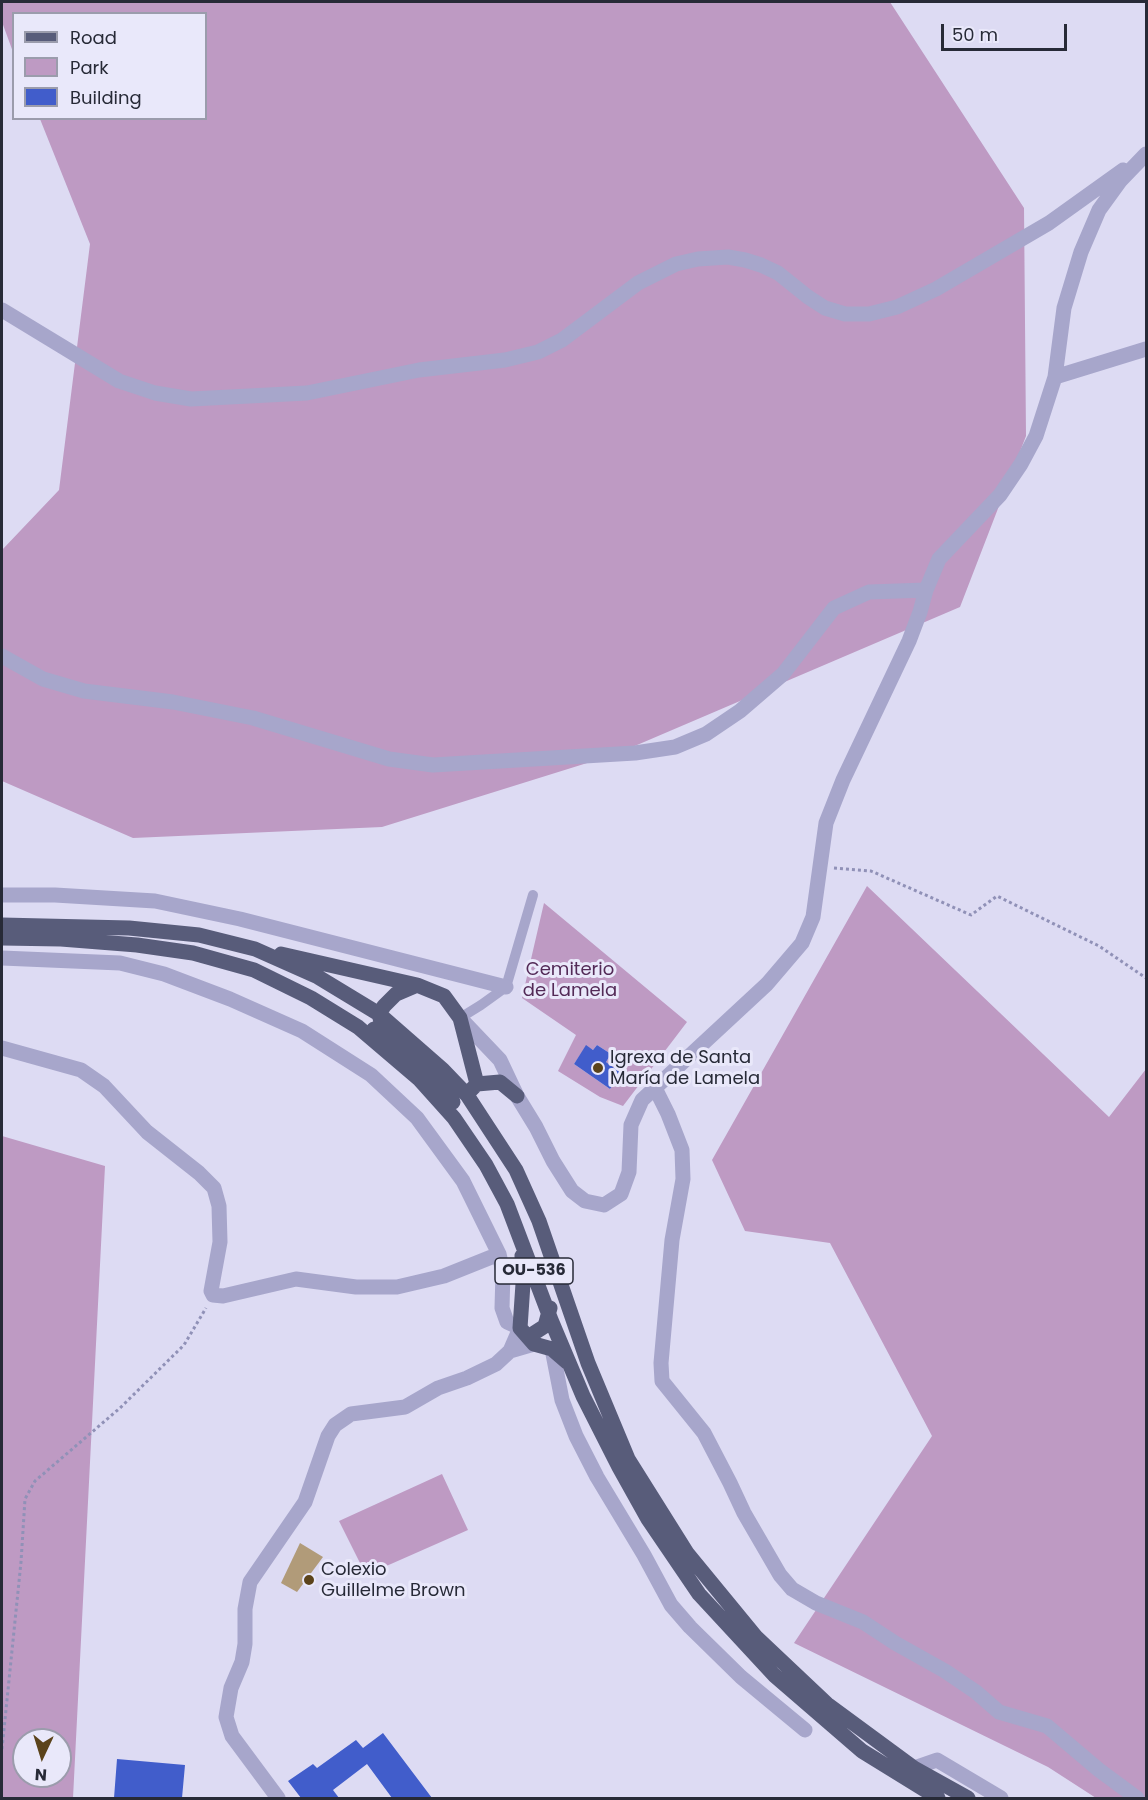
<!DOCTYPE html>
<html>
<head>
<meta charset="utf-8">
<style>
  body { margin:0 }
  #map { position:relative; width:1148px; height:1800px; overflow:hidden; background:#dddbf3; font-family:Poppins,sans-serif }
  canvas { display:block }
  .frame { position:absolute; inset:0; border:3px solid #272a37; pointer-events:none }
  .legend { position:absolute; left:12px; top:12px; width:195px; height:108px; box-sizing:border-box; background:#e9e8fa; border:2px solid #9b9cac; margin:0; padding:8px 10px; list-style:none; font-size:18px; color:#272a37 }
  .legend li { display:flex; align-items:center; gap:12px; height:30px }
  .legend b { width:30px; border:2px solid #9b9cac }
  .north { position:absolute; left:12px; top:1728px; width:60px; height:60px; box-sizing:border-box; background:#e9e8fa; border:2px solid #9b9cac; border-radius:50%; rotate:184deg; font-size:16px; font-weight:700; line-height:24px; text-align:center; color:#272a37 }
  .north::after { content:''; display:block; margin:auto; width:21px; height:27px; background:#5b431b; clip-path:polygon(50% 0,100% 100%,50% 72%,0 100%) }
  .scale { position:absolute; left:941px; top:24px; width:126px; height:27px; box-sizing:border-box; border:3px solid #272a37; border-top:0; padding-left:8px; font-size:18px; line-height:21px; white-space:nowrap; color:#272a37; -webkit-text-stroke:4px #e9e8fa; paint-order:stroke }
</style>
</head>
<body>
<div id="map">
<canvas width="1148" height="1800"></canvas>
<div class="frame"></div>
<ul class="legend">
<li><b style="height:8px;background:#585c7a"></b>Road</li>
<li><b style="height:16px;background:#be9ac3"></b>Park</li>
<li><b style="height:16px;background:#415dcb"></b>Building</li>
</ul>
<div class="north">N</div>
<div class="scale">50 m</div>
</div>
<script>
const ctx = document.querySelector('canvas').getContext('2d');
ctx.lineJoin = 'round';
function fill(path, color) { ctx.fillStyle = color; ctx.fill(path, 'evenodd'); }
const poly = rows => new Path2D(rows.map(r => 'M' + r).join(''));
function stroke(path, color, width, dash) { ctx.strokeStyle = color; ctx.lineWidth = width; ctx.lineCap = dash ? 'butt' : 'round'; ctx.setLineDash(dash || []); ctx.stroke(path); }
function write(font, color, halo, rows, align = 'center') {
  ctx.font = font + ' Poppins,sans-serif'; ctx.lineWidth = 6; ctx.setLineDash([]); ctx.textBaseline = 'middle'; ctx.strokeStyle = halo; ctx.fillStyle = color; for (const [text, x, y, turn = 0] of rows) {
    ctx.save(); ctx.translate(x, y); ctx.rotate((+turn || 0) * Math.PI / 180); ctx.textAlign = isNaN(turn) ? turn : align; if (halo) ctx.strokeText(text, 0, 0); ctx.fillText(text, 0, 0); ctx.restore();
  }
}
const green = poly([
  [2,2,890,2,1024,208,1026,436,960,607,616,754,382,827,133,838,2,781,2,550,59,490,90,244,40,119,206,118,206,14,14,14,13,52,2,22],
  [867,886,1109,1117,1146,1069,1146,1798,1096,1798,1048,1767,794,1643,932,1436,830,1243,745,1231,712,1160],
  [544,903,687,1022,623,1106,600,1097,558,1071,576,1035,522,998],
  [597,1045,611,1054,606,1062,621,1073,610,1089,574,1064,586,1046,593,1050],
  [2,1136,105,1166,73,1798,2,1798],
  [24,1740,60,1740,60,1776,24,1776],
  [442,1474,468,1530,366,1575,339,1521]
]);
const water = poly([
  [300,1543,323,1557,297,1592,281,1583]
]);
const building = poly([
  [586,1045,593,1050,597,1045,611,1054,606,1062,621,1073,610,1089,574,1064],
  [383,1733,432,1798,392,1798,367,1764,333,1790,339,1798,301,1798,288,1781,313,1764,317,1768,356,1740,363,1748],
  [117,1759,185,1765,182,1798,114,1798]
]);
const path = poly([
  [834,868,871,871,971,915,997,896,1099,946,1146,978],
  [2,1749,21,1562,25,1499,35,1481,120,1408,184,1345,206,1308]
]);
const service = poly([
  [460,1018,481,1005,506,987,533,895]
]);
const minor = poly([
  [2,310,119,381,155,393,191,399,307,393,419,370,505,360,538,352,562,340,638,283,676,264,698,259,728,257,745,260,761,265,778,273,808,297,825,308,845,314,869,314,897,307,936,289,1049,223,1123,170],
  [1055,377,1146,349],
  [2,656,43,679,84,691,173,702,253,718,389,759,433,765,635,753,675,747,706,734,740,711,783,674,834,608,869,592,926,590],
  [2,895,55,895,155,901,240,919,506,987],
  [2,958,120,963,164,974,230,999,302,1031,371,1075,417,1118,463,1181,499,1254,503,1272,502,1308,507,1322,520,1328,510,1351,534,1344],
  [460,1018,500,1060,517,1096,536,1127,553,1161,572,1191,585,1201,604,1205,621,1194,629,1172,631,1125,642,1100,767,984,802,943,813,917,826,823,843,780,909,641,920,612,926,590,939,559,1000,495,1021,464,1036,436,1055,377,1064,308,1081,252,1099,210,1120,181,1146,154],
  [2,1048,81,1070,104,1086,147,1132,199,1173,214,1188,219,1206,220,1242,211,1291,213,1295,223,1296,296,1279,356,1287,397,1287,444,1276,499,1254],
  [655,1088,668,1114,682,1150,683,1179,672,1240,661,1363,662,1381,704,1433,730,1483,744,1513,780,1575,792,1589,816,1603,863,1622,895,1643,945,1671,976,1692,999,1712,1047,1726,1099,1770,1137,1798],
  [552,1349,562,1400,576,1436,597,1477,644,1555,671,1605,690,1627,741,1677,805,1730],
  [914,1768,937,1760,1001,1798],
  [278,1798,232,1736,226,1717,231,1688,242,1662,245,1644,245,1609,250,1582,305,1502,328,1436,335,1425,351,1414,405,1407,438,1388,467,1378,496,1364,510,1351]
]);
const primary = poly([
  [2,925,129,928,199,935,255,949,318,977,379,1014,443,1070,467,1095,516,1170,539,1221,588,1363,628,1459,687,1553,756,1637,827,1704,914,1768,968,1798],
  [2,938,61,939,137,945,193,953,254,970,311,998,358,1027,419,1079,454,1118,486,1165,507,1204,551,1320,583,1396,619,1467,648,1519,699,1594,774,1675,862,1751,938,1798],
  [281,954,417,985,444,996,460,1018,477,1084],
  [381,1022,379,1014,384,1006,396,994,417,985],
  [374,1029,402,1051,433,1079,453,1102],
  [471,1090,477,1084,500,1082,517,1096],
  [522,1256,524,1269,520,1328,534,1344,552,1349,567,1362],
  [528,1337,545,1326,550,1308]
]);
const markers = [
  [598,1068,6,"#5b431b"],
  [309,1580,6,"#5b431b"]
];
const shields = [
  [534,1271,78]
];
const shieldNames = [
  ["OU-536",534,1271]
];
const parkNames = [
  ["Cemiterio",570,970],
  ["de Lamela",570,991]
];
const poiNames = [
  ["Igrexa de Santa",610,1058],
  ["María de Lamela",610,1079],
  ["Colexio",321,1570],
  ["Guillelme Brown",321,1591]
];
fill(green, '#be9ac3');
fill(water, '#b19b79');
fill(building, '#415dcb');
stroke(path, '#9091b7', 3, [3, 3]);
stroke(service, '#a7a6cb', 10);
stroke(minor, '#a7a6cb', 15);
stroke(primary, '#585c7a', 15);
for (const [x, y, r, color] of markers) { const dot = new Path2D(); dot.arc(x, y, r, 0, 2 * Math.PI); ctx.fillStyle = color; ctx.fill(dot); stroke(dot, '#e9e8fa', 2); }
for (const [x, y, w] of shields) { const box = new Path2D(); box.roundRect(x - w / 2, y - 13, w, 26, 4.5); ctx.fillStyle = '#e9e8fa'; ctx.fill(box); stroke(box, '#272a37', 1.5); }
write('bold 16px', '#272a37', null, shieldNames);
write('18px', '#532a57', '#e9e8fa', parkNames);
write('18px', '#272a37', '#e9e8fa', poiNames, 'left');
</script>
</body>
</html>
